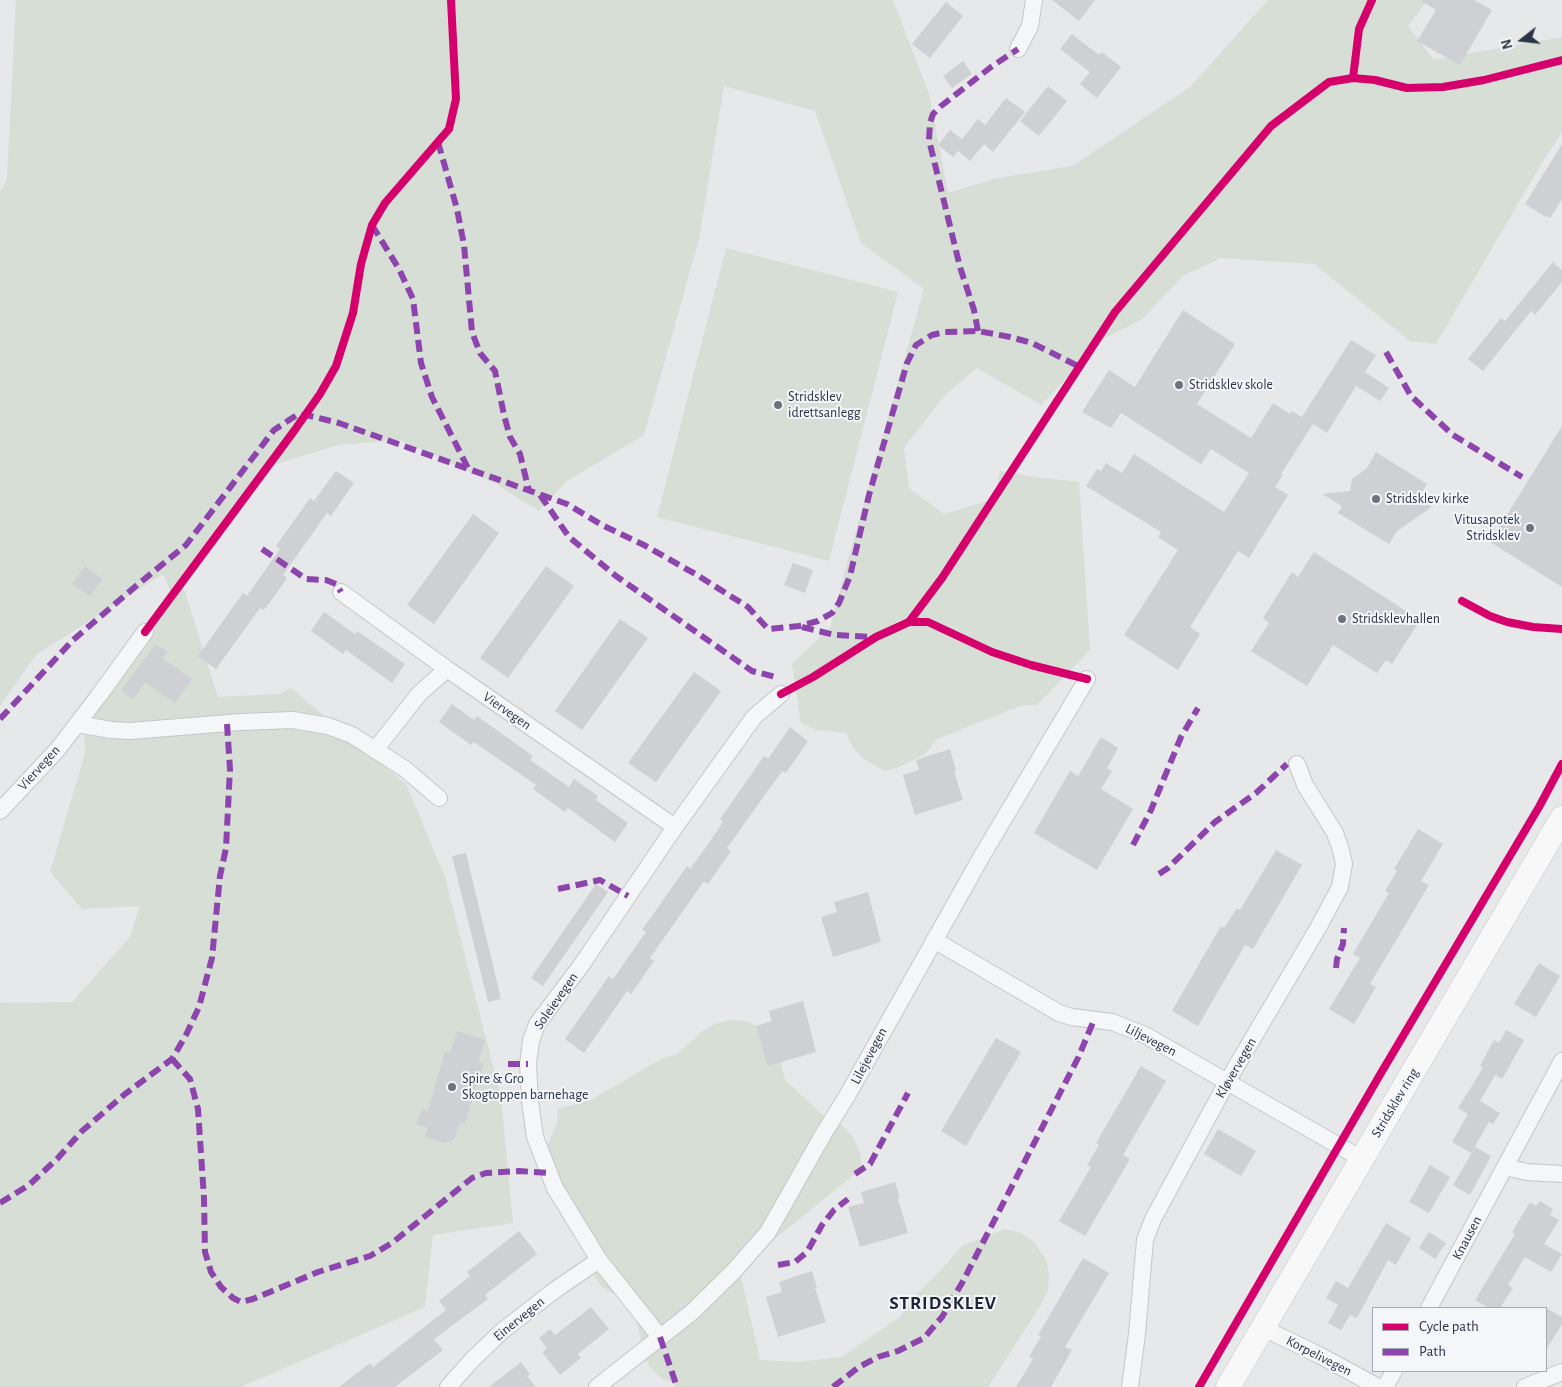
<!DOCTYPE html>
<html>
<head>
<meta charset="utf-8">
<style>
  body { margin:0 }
  #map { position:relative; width:1562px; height:1387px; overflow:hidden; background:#e6e8ea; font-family:"Alegreya Sans",sans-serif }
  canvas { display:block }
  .legend { position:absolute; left:1372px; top:1307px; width:175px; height:65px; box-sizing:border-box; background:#f4f6f9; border:1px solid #a4a8b1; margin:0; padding:6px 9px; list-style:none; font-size:15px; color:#2b3445 }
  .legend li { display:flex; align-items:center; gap:10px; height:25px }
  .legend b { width:25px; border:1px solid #a4a8b1 }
  .north { position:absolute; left:1497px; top:15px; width:50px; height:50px; -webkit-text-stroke:4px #f4f6f9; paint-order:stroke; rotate:254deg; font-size:14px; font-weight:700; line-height:20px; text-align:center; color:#2b3445 }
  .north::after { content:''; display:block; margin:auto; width:18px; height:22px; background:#2b3445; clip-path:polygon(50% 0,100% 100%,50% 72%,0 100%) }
</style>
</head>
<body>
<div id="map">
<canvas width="1562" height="1387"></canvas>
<ul class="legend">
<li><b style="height:6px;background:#d6006c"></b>Cycle path</li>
<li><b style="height:6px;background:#8e44ad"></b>Path</li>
</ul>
<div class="north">N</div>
</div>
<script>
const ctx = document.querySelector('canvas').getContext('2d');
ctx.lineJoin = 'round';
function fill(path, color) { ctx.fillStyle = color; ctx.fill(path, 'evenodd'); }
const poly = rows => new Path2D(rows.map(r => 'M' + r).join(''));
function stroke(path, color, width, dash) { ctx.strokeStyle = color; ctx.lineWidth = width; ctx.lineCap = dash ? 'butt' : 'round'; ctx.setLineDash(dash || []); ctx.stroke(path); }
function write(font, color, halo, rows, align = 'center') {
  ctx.font = font + ' "Alegreya Sans",sans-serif'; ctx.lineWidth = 4; ctx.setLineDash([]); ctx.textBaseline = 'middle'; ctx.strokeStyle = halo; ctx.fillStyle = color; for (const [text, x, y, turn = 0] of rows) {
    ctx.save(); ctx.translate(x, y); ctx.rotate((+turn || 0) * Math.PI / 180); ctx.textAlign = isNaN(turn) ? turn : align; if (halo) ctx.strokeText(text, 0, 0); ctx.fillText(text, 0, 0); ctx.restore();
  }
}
const green = poly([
  [16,0,893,0,929,94,948,193,997,178,1072,166,1190,87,1268,0,1428,0,1408,26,1434,60,1562,37,1562,132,1540,166,1436,344,1410,341,1314,264,1221,258,1183,276,1141,320,1105,338,1041,405,977,368,944,396,904,448,909,488,944,514,994,499,1000,471,1043,478,1079,482,1090,650,1037,705,1023,705,937,739,925,754,899,767,885,771,865,760,853,748,846,733,816,730,801,723,792,664,830,628,847,563,924,289,861,243,815,111,724,86,699,239,644,435,567,481,539,511,496,484,400,440,338,445,267,467,182,583,218,697,279,694,291,688,406,784,445,877,501,1098,513,1223,433,1235,425,1307,241,1387,0,1387,0,1003,72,1002,130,937,140,906,82,909,50,872,85,753,84,732,171,593,163,574,36,655,0,706,0,192,7,180],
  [726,248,898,292,829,561,657,517],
  [729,1020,746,1021,761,1028,780,1058,785,1080,826,1118,842,1125,853,1137,860,1152,862,1168,739,1268,760,1360,798,1362,841,1357,900,1317,912,1299,942,1269,962,1246,1005,1229,1021,1233,1034,1242,1046,1260,1049,1274,1048,1290,1042,1303,988,1387,675,1387,675,1384,661,1378,649,1366,642,1352,640,1335,630,1299,615,1295,601,1286,592,1272,587,1252,544,1154,557,1123,558,1109,591,1100,661,1059,677,1054,702,1032,714,1024]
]);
const building = poly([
  [1052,0,1095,0,1079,21],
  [1420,0,1474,0,1492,10,1460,65,1417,41,1436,10],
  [946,2,963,16,930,58,912,44],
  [1072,34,1099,55,1102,52,1121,67,1097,98,1080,84,1090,72,1060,49],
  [963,61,972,74,952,88,943,76],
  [1048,86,1067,101,1039,136,1020,121],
  [1006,98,1025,112,993,152,984,144,970,161,958,151,953,157,938,145,950,130,962,139,978,119,985,125],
  [1562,144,1562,199,1550,218,1547,216,1546,217,1525,204],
  [1553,262,1562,270,1562,282,1535,315,1531,311,1483,371,1468,359,1501,318,1505,321],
  [1183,310,1235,344,1197,404,1251,438,1273,403,1290,414,1292,411,1313,424,1281,474,1283,475,1275,487,1288,495,1249,558,1238,551,1190,627,1200,634,1178,670,1124,635,1178,550,1158,537,1161,532,1086,486,1097,469,1101,471,1106,463,1122,473,1134,454,1224,512,1249,473,1211,449,1201,464,1121,413,1111,428,1082,412,1109,370,1135,387],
  [1351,340,1376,355,1365,372,1389,388,1380,401,1356,386,1327,433,1302,417],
  [1562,426,1562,587,1490,542],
  [1376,452,1427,484,1418,498,1432,507,1397,531,1389,544,1338,513,1342,506,1322,494,1350,491,1352,479,1367,468],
  [336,471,354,483,331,516,327,513,283,575,287,578,276,594,264,610,260,608,216,669,198,656,243,593,247,596,280,549,276,546,310,498,314,501],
  [473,514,499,533,434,624,407,605],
  [1314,552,1420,620,1392,664,1386,660,1377,673,1333,645,1307,686,1251,651,1269,623,1263,618,1292,572,1298,577],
  [793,563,813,570,805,593,784,585],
  [85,566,102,579,90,596,72,584],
  [546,566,574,586,508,678,480,658],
  [324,612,355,634,357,631,405,664,392,683,346,650,343,654,311,631],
  [620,619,648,638,582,730,555,711],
  [156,644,167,652,162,658,192,679,175,703,145,682,133,699,121,690],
  [694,672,721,691,656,782,628,763],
  [452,704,474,720,477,716,533,756,530,760,569,787,574,779,598,796,596,800,628,823,615,842,568,808,565,812,533,789,536,785,474,742,471,745,439,722],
  [790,727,808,741,786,773,782,771,727,848,731,851,708,884,704,881,650,958,654,961,631,994,627,991,584,1053,565,1039,609,976,613,979,646,932,642,930,687,866,690,869,701,854,723,822,720,819,764,756,768,759],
  [1101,737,1118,748,1107,768,1112,771,1101,789,1133,809,1097,870,1034,833,1070,771,1078,776],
  [950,749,956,770,954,771,963,800,915,815,903,775,919,770,916,760],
  [1418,829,1443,844,1421,881,1429,885,1370,984,1376,987,1354,1024,1329,1009,1360,958,1353,954,1389,893,1385,891,1397,871,1394,869],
  [1276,850,1302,865,1253,949,1245,945,1198,1026,1172,1011,1221,926,1224,928,1237,908,1240,910],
  [466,853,501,999,488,1002,452,856],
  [596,884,608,892,543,986,531,978],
  [868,892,881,942,833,957,821,917,837,912,834,902],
  [1539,963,1560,976,1536,1017,1514,1004],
  [803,1001,816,1052,768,1066,756,1026,772,1021,769,1011],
  [1506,1030,1524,1040,1502,1079,1495,1075,1480,1101,1500,1113,1493,1124,1489,1122,1471,1153,1452,1142,1468,1114,1458,1108,1483,1068,1480,1066,1494,1040,1499,1043],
  [457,1031,485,1040,478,1062,483,1064,465,1124,460,1122,454,1140,444,1143,425,1137,428,1128,416,1124,422,1109,428,1111,445,1052,450,1053],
  [996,1038,1021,1052,966,1146,941,1131],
  [1141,1066,1166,1081,1123,1155,1130,1159,1085,1236,1059,1221,1091,1167,1087,1165,1099,1145,1096,1143],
  [1218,1129,1256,1151,1241,1176,1204,1154],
  [1475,1147,1491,1156,1470,1195,1453,1185],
  [1430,1165,1450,1177,1429,1213,1409,1202],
  [895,1182,900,1198,898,1199,908,1233,860,1247,848,1207,864,1203,861,1192],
  [1540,1201,1553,1209,1550,1215,1559,1220,1544,1244,1562,1254,1551,1272,1525,1257,1508,1285,1513,1288,1500,1308,1489,1308,1475,1300,1515,1234,1512,1232,1530,1202,1536,1206],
  [1386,1223,1411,1238,1396,1265,1388,1260,1357,1318,1350,1315,1341,1330,1328,1323,1338,1305,1326,1298,1336,1281,1348,1288],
  [519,1231,537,1254,485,1295,488,1299,434,1339,443,1350,395,1387,339,1387,370,1363,373,1367,446,1310,439,1301,470,1276,467,1272],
  [1429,1232,1446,1243,1435,1259,1419,1248],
  [1083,1258,1109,1273,1065,1347,1072,1350,1051,1387,1016,1387,1033,1359,1029,1357,1041,1336,1038,1335],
  [812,1271,817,1288,815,1288,826,1322,778,1337,766,1297,782,1292,779,1282],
  [591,1307,609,1329,578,1354,581,1358,560,1375,542,1352,547,1348,539,1338,550,1329,555,1335],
  [1546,1308,1562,1317,1562,1324,1546,1350],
  [521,1362,530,1374,527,1376,536,1387,489,1387]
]);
const street = poly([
  [1018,49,1030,26,1034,0],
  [341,592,447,669,675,827],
  [77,724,111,730,130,731,241,722,293,720,328,726,352,735,405,769,439,798],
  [375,750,419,694,447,669],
  [0,811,58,749,100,694,145,632],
  [934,940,1059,1013,1072,1017,1112,1022,1145,1035,1362,1159],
  [1505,1167,1527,1172,1562,1174],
  [1429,1308,1562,1061],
  [1263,1328,1321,1356,1378,1387],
  [660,1337,599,1260,555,1188,535,1137,530,1101,528,1064,531,1041,537,1024,580,967,675,827,754,717,781,694],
  [448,1387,472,1360,501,1332,555,1290,599,1260],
  [597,1387,691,1313,734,1271,768,1232,824,1133,847,1096,983,854,1087,679],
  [1130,1387,1137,1334,1145,1240,1153,1219,1227,1082,1318,928,1340,887,1344,864,1341,850,1335,833,1305,785,1297,764],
  [1385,1387,1394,1371],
  [1525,1387,1562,1372]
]);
const secondary = poly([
  [1228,1387,1562,818]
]);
const quiet = poly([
  [438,142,457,209,464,245,472,332,480,353,495,371,504,415,510,437,520,454,529,491],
  [372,225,399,269,413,299,421,363,432,397,469,470],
  [978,331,974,310,960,267,929,140,930,123,933,114,941,106,991,67,1018,49],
  [1386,352,1411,396,1453,435,1522,477],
  [540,495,569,537,616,576,752,671,776,677],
  [262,549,306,579,326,580,336,584,341,592],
  [802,627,835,635,873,637],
  [0,719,73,640,136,586,186,545,274,430,297,415,306,415,339,423,567,504,602,525,644,545,697,575,748,607,768,629,799,626,818,621,832,613,839,603,850,576,869,495,907,363,916,345,932,335,945,332,978,331,1010,337,1032,343,1080,367],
  [1133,845,1151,810,1181,737,1198,708],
  [1159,874,1168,868,1215,822,1256,793,1287,764],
  [558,889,600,880,628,896],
  [1336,968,1337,959,1343,944,1344,928],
  [172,1059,190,1079,198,1109,204,1198,205,1252,211,1272,221,1287,233,1298,241,1302,253,1299,318,1272,370,1256,392,1243,472,1178,486,1173,519,1171,548,1173],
  [508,1064,528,1064],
  [855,1174,870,1164,908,1093],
  [0,1203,29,1185,58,1158,82,1131,125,1094,172,1059,186,1035,199,1007,212,958,220,876,226,848,230,769,227,724],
  [778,1265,795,1262,807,1252,822,1225,834,1210,848,1199],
  [660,1337,677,1387],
  [833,1387,859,1367,878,1357,898,1351,924,1338,942,1317,962,1283,1078,1058,1094,1020]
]);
const cycleway = poly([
  [1353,78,1359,29,1372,0],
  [1462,601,1490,616,1507,622,1533,627,1562,629],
  [909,622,928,622,992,652,1031,665,1087,679],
  [145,632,294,431,320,394,336,366,353,313,361,264,372,225,385,203,449,129,456,99,451,0],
  [781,694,813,677,876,637,909,622,942,578,1115,312,1271,126,1329,82,1353,78,1375,80,1407,88,1443,87,1484,80,1562,60],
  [1199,1387,1381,1073,1539,807,1562,764]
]);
const markers = [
  [1179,385,5,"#6c737f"],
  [778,405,5,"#6c737f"],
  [1376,499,5,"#6c737f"],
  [1530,528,5,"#6c737f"],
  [1342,619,5,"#6c737f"],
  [452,1087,5,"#6c737f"]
];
const poiNames = [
  ["Stridsklev skole",1189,385],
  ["Stridsklev",788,397],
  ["idrettsanlegg",788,413],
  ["Stridsklev kirke",1386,499],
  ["Vitusapotek",1520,520,"right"],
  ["Stridsklev",1520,536,"right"],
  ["Stridsklevhallen",1352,619],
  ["Spire & Gro",462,1079],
  ["Skogtoppen barnehage",462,1095]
];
const streetNames = [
  ["Viervegen",507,711,35],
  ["Viervegen",39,768,-48],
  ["Soleievegen",556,1001,-55],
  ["Liljevegen",1151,1040,27],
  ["Lilejevegen",869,1056,-62],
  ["Kløvervegen",1236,1068,-60],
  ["Stridsklev ring",1395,1103,-59],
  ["Knausen",1467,1238,-62],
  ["Einervegen",519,1319,-39],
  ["Korpelivegen",1319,1356,27]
];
const districtNames = [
  ["STRIDSKLEV",943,1303]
];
fill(green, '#d6ded6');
fill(building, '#ced0d3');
stroke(street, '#c4c6c8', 18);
stroke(secondary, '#c4c6c8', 25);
stroke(street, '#f5f6f7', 16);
stroke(secondary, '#f8f8f8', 24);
stroke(quiet, '#8e44ad', 6, [12, 6]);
stroke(cycleway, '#d6006c', 8);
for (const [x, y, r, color] of markers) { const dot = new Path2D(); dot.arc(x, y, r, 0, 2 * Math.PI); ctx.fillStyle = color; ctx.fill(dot); stroke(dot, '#f4f6f9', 2); }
write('14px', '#2b3445', '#f4f6f9', poiNames, 'left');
write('14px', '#2b3445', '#f4f6f9', streetNames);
ctx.letterSpacing = '1px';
write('bold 19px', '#1d2536', '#f4f6f9', districtNames);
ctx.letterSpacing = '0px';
</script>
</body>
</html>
